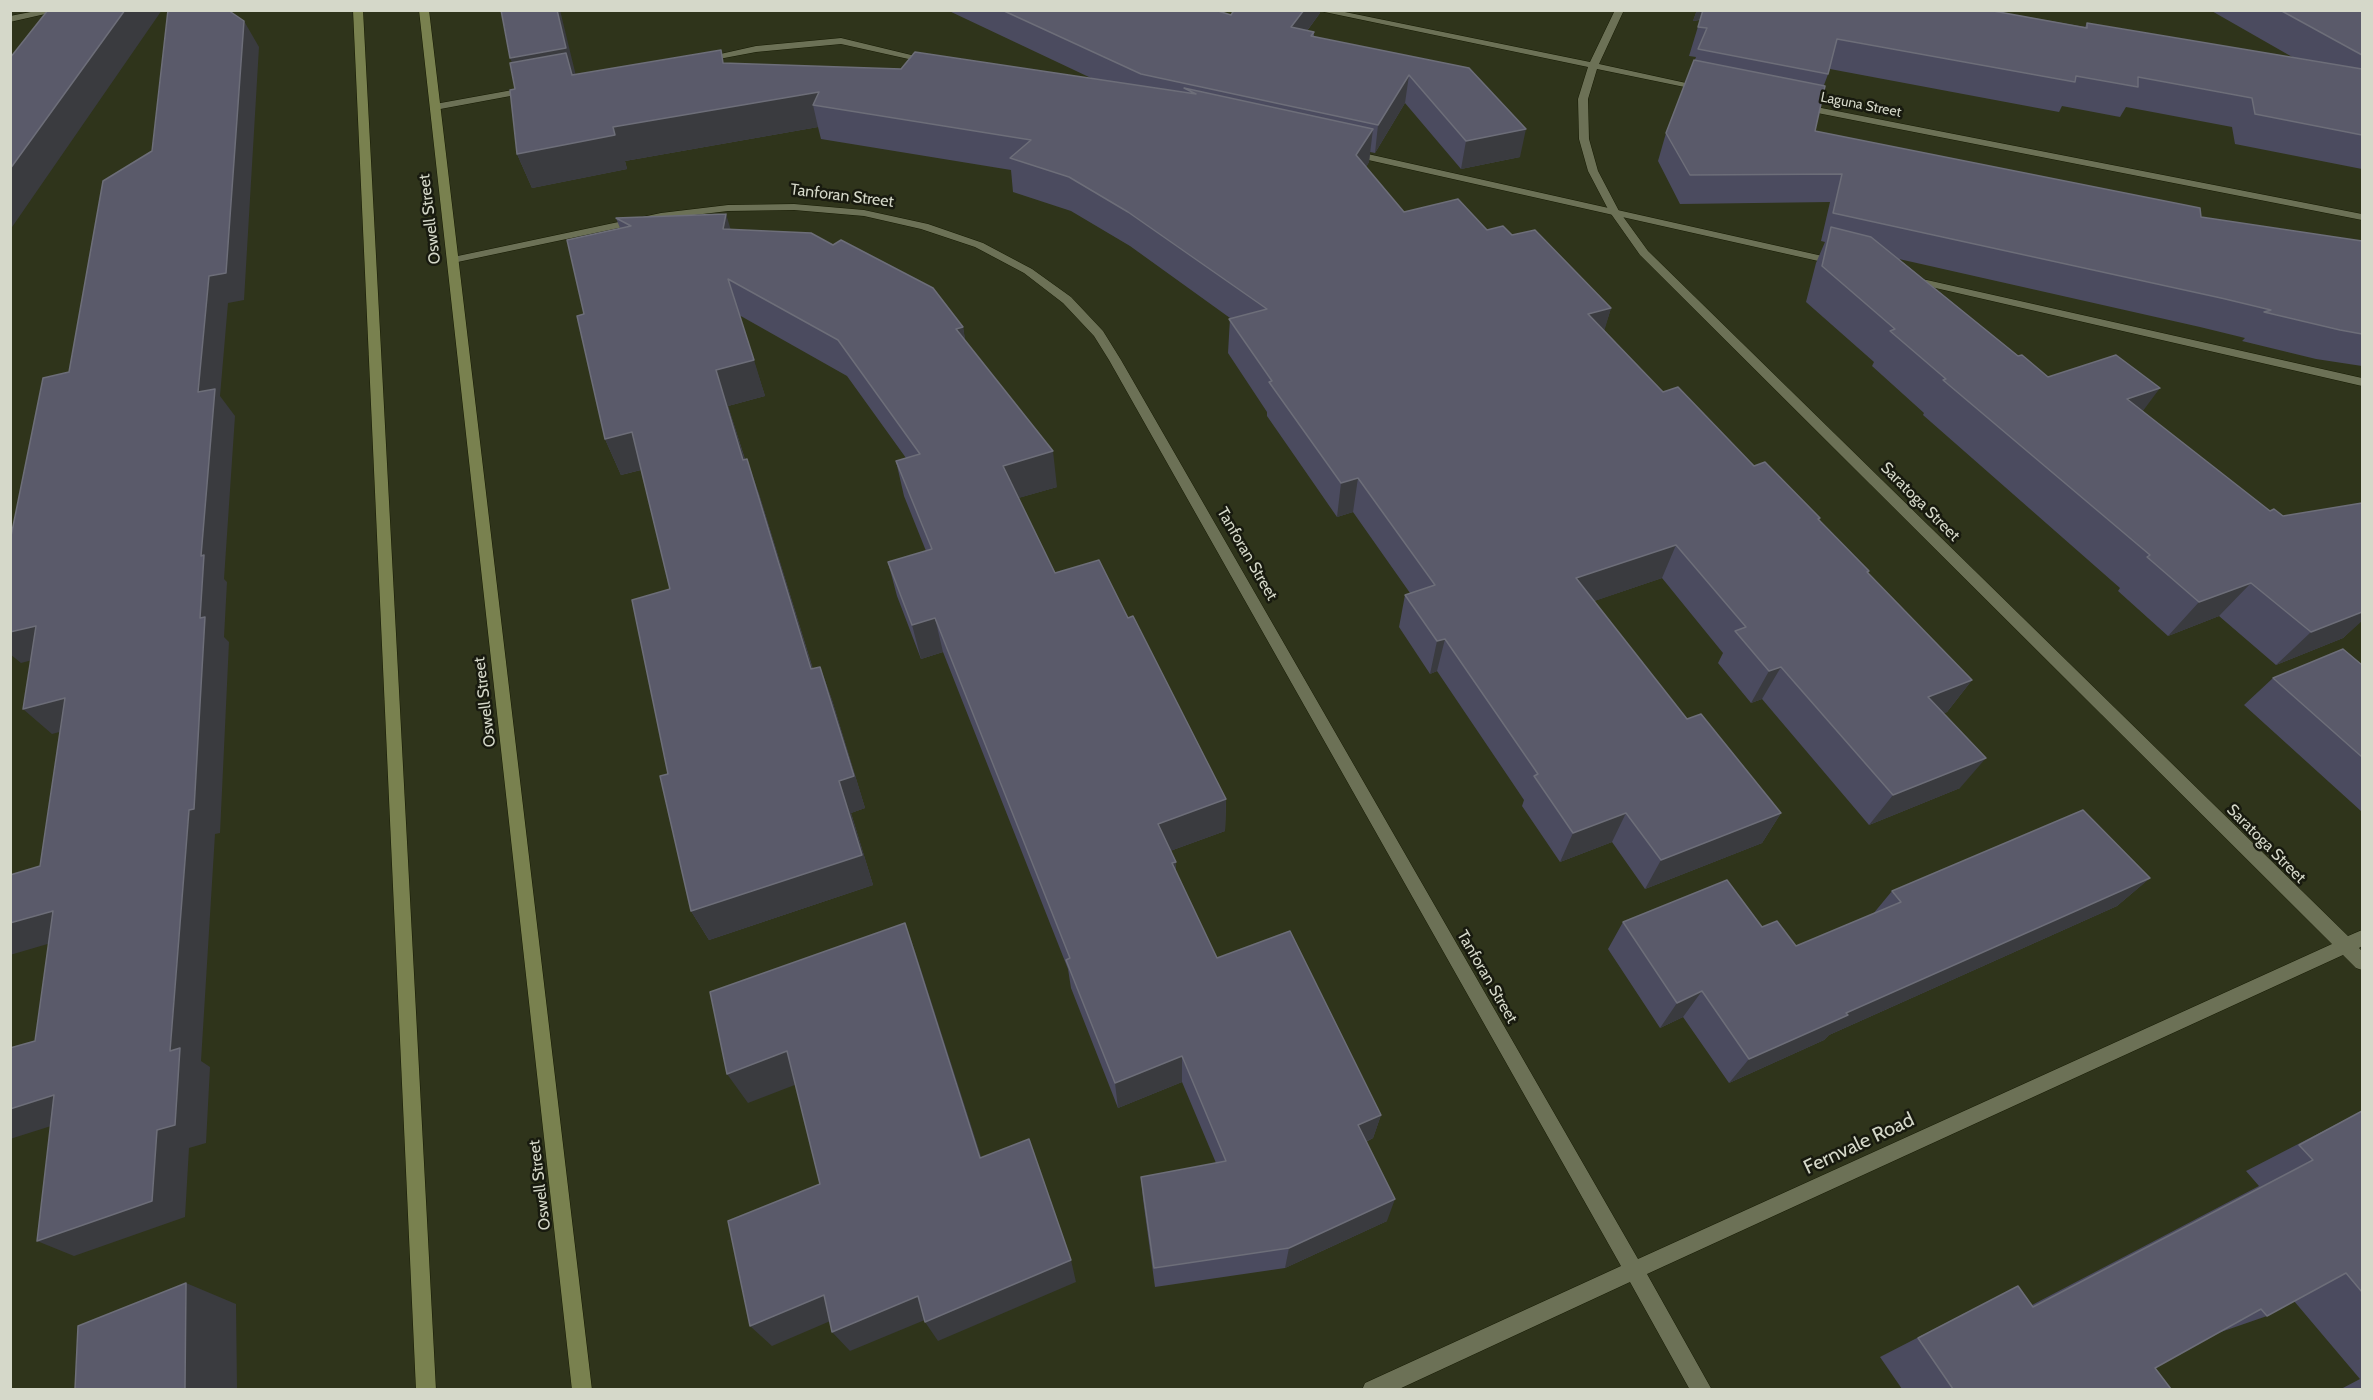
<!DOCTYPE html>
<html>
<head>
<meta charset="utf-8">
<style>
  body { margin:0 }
  #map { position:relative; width:2373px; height:1400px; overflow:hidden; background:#2f341b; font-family:Cabin,sans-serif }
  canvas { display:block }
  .frame { position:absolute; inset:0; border:12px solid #d5d8c9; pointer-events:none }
</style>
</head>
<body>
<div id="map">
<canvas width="2373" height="1400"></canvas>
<div class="frame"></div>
</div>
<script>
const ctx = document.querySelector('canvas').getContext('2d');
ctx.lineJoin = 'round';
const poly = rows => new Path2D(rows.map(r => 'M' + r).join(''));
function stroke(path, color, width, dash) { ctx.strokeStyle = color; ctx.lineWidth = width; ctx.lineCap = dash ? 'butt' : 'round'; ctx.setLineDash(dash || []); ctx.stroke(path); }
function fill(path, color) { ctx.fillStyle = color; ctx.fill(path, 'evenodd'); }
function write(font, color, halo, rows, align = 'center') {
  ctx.font = font + ' Cabin,sans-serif'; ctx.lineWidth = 5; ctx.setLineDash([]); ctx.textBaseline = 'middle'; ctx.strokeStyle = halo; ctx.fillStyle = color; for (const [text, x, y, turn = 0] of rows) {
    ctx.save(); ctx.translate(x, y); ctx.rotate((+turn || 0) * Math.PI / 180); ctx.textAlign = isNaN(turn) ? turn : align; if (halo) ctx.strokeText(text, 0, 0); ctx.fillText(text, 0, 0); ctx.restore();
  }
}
const service = poly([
  [841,38,936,61,931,64,841,44,756,52,703,62,698,59,756,46,841,38],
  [529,87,532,88,532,92,435,110,430,107,435,104,529,87],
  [1350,150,1836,259,1842,262,1836,265,1346,155,1345,153,1350,150],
  [1909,276,2362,378,2362,386,1905,281,1905,277,1909,276]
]);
const minor = poly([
  [1315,10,1335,10,1590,62,1615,10,1624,10,1599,64,1709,88,1704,91,1597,69,1588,99,1589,139,1598,171,1619,211,1648,251,2348,936,2362,930,2362,946,2359,948,2362,951,2362,970,2356,968,2343,955,1647,1274,1712,1390,1690,1390,1630,1282,1397,1390,1362,1390,1365,1383,1621,1266,1109,360,1094,336,1063,303,1024,273,975,247,921,229,864,216,794,210,728,211,661,219,453,263,447,260,453,257,661,213,728,205,794,204,864,210,928,224,983,243,1032,269,1071,297,1103,331,1121,360,1638,1259,2332,944,1640,255,1609,211,1588,171,1579,139,1578,99,1588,67,1315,10],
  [1801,104,2362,214,2362,220,1797,109,1796,107,1801,104]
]);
const tertiary = poly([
  [41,10,63,10,10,22,10,16,41,10]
]);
const secondary = poly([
  [353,10,363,10,436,1390,416,1390,353,10],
  [419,10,429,10,592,1390,572,1390,419,10]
]);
const wall = poly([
  [947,10,1215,10,1231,15,1234,10,1320,10,1320,13,1307,31,1314,32,1314,37,1469,68,1520,157,1461,169,1405,103,1375,153,1370,152,1369,162,1366,167,1404,212,1512,235,1611,308,1604,330,1663,392,1754,466,1820,518,1819,520,1869,571,1868,574,1972,680,1947,712,1944,713,1960,788,1869,825,1762,699,1751,703,1718,663,1723,653,1662,578,1594,601,1687,719,1781,813,1762,843,1645,889,1612,842,1560,862,1522,806,1524,800,1437,671,1430,674,1399,627,1405,595,1410,593,1353,512,1337,517,1267,416,1267,412,1228,353,1230,318,1130,246,1071,211,1013,192,1011,170,821,139,818,127,625,161,627,169,532,188,517,154,515,89,512,63,576,75,725,63,1091,78],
  [1697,10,1988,10,2085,27,2087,23,2294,58,2210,10,2362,10,2362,169,2235,144,2232,127,2126,107,2120,117,2062,106,2059,112,1830,69,1824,85,1815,131,2201,217,2362,241,2362,366,2316,359,2242,341,2245,338,2200,327,1899,259,2018,356,2048,377,2143,411,2361,621,2343,638,2276,665,2219,616,2168,636,2118,591,2120,588,1923,415,1924,413,1872,366,1874,362,1806,302,1816,263,1825,242,1821,241,1830,202,1680,204,1658,161,1666,133,1696,57,1689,56,1700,20,1693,21],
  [616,218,731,229,963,327,965,340,1057,487,1018,498,1055,573,1128,618,1226,799,1225,831,1170,851,1176,862,1176,872,1217,958,1381,1115,1373,1138,1366,1142,1387,1221,1285,1268,1155,1287,1143,1199,1141,1177,1216,1163,1182,1082,1118,1108,1071,988,1068,969,943,652,921,659,897,596,888,562,926,551,904,496,896,461,906,458,847,376,739,315,765,396,728,406,745,459,759,494,813,669,820,667,832,700,865,808,851,813,873,885,709,940,691,911,668,774,670,589,641,470,621,475,605,439,584,314,620,228],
  [2362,665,2362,810,2361,811,2244,705,2273,678],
  [2150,878,2117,906,1829,1035,1824,1040,1729,1083,1683,1017,1660,1028,1608,949,1623,922,1762,927,1796,946,1873,914,1892,891],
  [2362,1111,2362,1389,2341,1389,2360,1379,2294,1301,2267,1316,2215,1334,2155,1368,2171,1389,1902,1389,1880,1357,2018,1286,2032,1305,2259,1186,2246,1171]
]);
const shadedWall = poly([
  [125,10,162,10,10,230,10,169],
  [557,10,560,10,576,76,521,86,510,58],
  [1304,10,1320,10,1320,13,1289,55,1291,27],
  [1697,10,1705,10,1702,19,1693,21],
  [244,21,259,47,244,300,228,303,220,396,235,416,224,579,227,582,224,637,229,642,220,833,215,834,201,1061,210,1067,206,1143,189,1148,185,1217,74,1256,37,1241,157,1130,170,1051,189,810,200,618,201,556,198,392,209,276],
  [1409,75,1405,103,1375,153,1378,125],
  [819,92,813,105,818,127,625,161,627,169,532,188,517,154,613,127],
  [1373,129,1369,162,1353,189,1356,155],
  [1526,129,1520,157,1461,169,1466,141],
  [726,214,737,250,723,229],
  [1611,308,1601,342,1588,314],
  [963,327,969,363,956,329],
  [754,360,765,396,728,406,756,495,743,460,716,370],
  [2160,388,2134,423,2127,399],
  [632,432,648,468,621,475,605,439],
  [1053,451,1057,487,1008,501,1003,466],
  [747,459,759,494,823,703,811,669],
  [1358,478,1353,512,1337,517,1341,483],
  [1676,545,1662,578,1565,611,1576,578],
  [2251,583,2219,616,2168,636,2199,602],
  [2362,595,2362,621,2343,638,2276,665,2311,632],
  [935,618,943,652,921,659,912,625],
  [36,626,63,652,21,663,10,654,10,632],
  [1445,639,1437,671,1430,674,1437,641],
  [820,667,832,700,865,808,851,813,873,885,709,940,691,911,839,781],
  [1781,667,1762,699,1751,703,1769,671],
  [1972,680,1947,712,1905,728,1928,697],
  [65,698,93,723,52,734,23,709],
  [1986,758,1960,788,1869,825,1893,795],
  [1226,799,1225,831,1159,855,1158,824],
  [1626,813,1612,842,1560,862,1573,833],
  [1781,813,1762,843,1645,889,1661,860],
  [1176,862,1176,892,1172,863],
  [2150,878,2117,906,1829,1035,1824,1040,1729,1083,1749,1059,1846,1013],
  [53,911,85,933,10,955,10,923],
  [905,923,917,957,990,1184,980,1158],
  [1702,991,1683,1017,1660,1028,1677,1003],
  [787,1051,805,1081,748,1103,727,1074],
  [1182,1056,1182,1082,1118,1108,1115,1083],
  [54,1095,89,1114,10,1139,10,1109],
  [1381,1115,1373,1138,1351,1149,1358,1125],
  [1395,1199,1387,1221,1285,1268,1289,1248],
  [1071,1260,1076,1282,938,1341,925,1322],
  [186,1283,236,1304,237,1389,185,1389],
  [824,1295,842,1316,772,1346,750,1326],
  [918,1296,932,1317,850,1351,832,1332]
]);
const building = poly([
  [48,10,125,10,10,169,10,58,48,10],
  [168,10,228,10,244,21,226,273,209,276,198,392,215,389,201,556,204,555,200,618,205,617,194,809,189,810,170,1051,180,1048,175,1125,157,1130,152,1201,37,1241,54,1095,10,1109,10,1048,35,1041,53,911,10,923,10,875,40,866,65,698,23,709,36,626,10,632,10,541,43,378,69,372,103,181,152,151,168,10],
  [501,10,557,10,566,48,510,58,501,10],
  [1002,10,1215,10,1231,15,1234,10,1304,10,1291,27,1314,32,1311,36,1469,68,1526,129,1466,141,1409,75,1378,125,1141,74,1002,10],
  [1703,10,1988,10,2087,28,2087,23,2362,69,2362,135,2255,114,2252,98,2138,77,2138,87,2076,76,2075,82,1837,39,1828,74,1698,49,1707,28,1698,27,1703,10],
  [2280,10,2362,10,2362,55,2280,10],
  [721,50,723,63,901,69,915,52,1196,94,1184,88,1373,129,1356,155,1404,212,1458,199,1487,230,1503,226,1512,235,1535,230,1611,308,1588,314,1663,392,1678,387,1754,466,1765,462,1820,518,1818,519,1869,571,1867,572,1972,680,1928,697,1986,758,1893,795,1781,667,1769,671,1735,631,1746,627,1676,545,1576,578,1687,719,1701,714,1781,813,1661,860,1626,813,1573,833,1534,776,1538,774,1445,639,1437,641,1405,595,1435,585,1358,478,1341,483,1269,382,1272,381,1229,319,1267,309,1128,212,1069,177,1010,158,1031,140,813,105,819,92,613,127,615,135,517,154,510,90,515,89,510,63,566,53,572,75,721,50],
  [1694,60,1825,86,1815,131,2200,208,2201,217,2362,241,2362,334,2340,330,2264,312,2271,310,2221,298,1833,213,1842,174,1690,175,1666,133,1694,60],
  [726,214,723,229,811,233,833,245,841,240,933,288,963,327,956,329,1053,451,1003,466,1055,573,1099,560,1128,618,1133,616,1226,799,1158,824,1176,862,1172,863,1217,958,1290,931,1381,1115,1358,1125,1395,1199,1289,1248,1154,1268,1141,1177,1226,1161,1182,1056,1115,1083,1066,960,1070,958,935,618,912,625,888,562,932,549,896,461,920,454,838,340,728,279,754,360,716,370,743,460,747,459,811,669,820,667,854,776,839,781,862,855,691,911,660,776,668,774,632,600,670,589,632,432,605,439,577,316,584,314,567,240,631,226,616,218,726,214],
  [1831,227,1871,237,2018,356,2022,355,2048,377,2116,355,2160,388,2127,399,2270,511,2274,509,2283,516,2362,503,2362,612,2311,632,2251,583,2199,602,2147,557,2150,555,1943,380,1946,379,1890,331,1895,329,1822,266,1831,227],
  [2343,649,2362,665,2362,757,2273,678,2343,649],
  [2083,810,2150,878,1846,1013,1848,1015,1749,1059,1702,991,1677,1003,1623,922,1727,880,1762,927,1777,921,1796,946,1901,902,1892,891,2083,810],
  [905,923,980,1158,1029,1139,1071,1260,925,1322,918,1296,832,1332,824,1295,750,1326,728,1221,820,1184,787,1051,727,1074,710,992,905,923],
  [2362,1111,2362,1292,2346,1273,2267,1316,2261,1309,2155,1368,2171,1389,1953,1389,1918,1338,2018,1286,2033,1307,2313,1160,2299,1145,2362,1111],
  [186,1283,185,1389,75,1389,78,1326,186,1283]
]);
const farStreetnames = [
  ["Laguna Street",1861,105,11]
];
const streetNames = [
  ["Tanforan Street",842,196,7],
  ["Oswell Street",430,219,-97],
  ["Saratoga Street",1920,502,45],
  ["Tanforan Street",1247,554,60],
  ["Oswell Street",485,702,-97],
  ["Saratoga Street",2266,844,45],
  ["Tanforan Street",1487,977,60],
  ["Oswell Street",540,1185,-97]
];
const nearStreetnames = [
  ["Fernvale Road",1859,1144,-25]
];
stroke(service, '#171b04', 1);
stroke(minor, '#171b04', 1);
stroke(tertiary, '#171b04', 1);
stroke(secondary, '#171b04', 1);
fill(service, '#6c7156');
fill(minor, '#6c7156');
fill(tertiary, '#6c7156');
fill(secondary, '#79814f');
fill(wall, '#4b4b5f');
fill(shadedWall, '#3a3b3f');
fill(building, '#5a5a6a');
stroke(building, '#6d6e79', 1.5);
write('14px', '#d5d8c9', '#181a0f', farStreetnames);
write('16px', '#d5d8c9', '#181a0f', streetNames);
write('20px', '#d5d8c9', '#181a0f', nearStreetnames);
</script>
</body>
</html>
